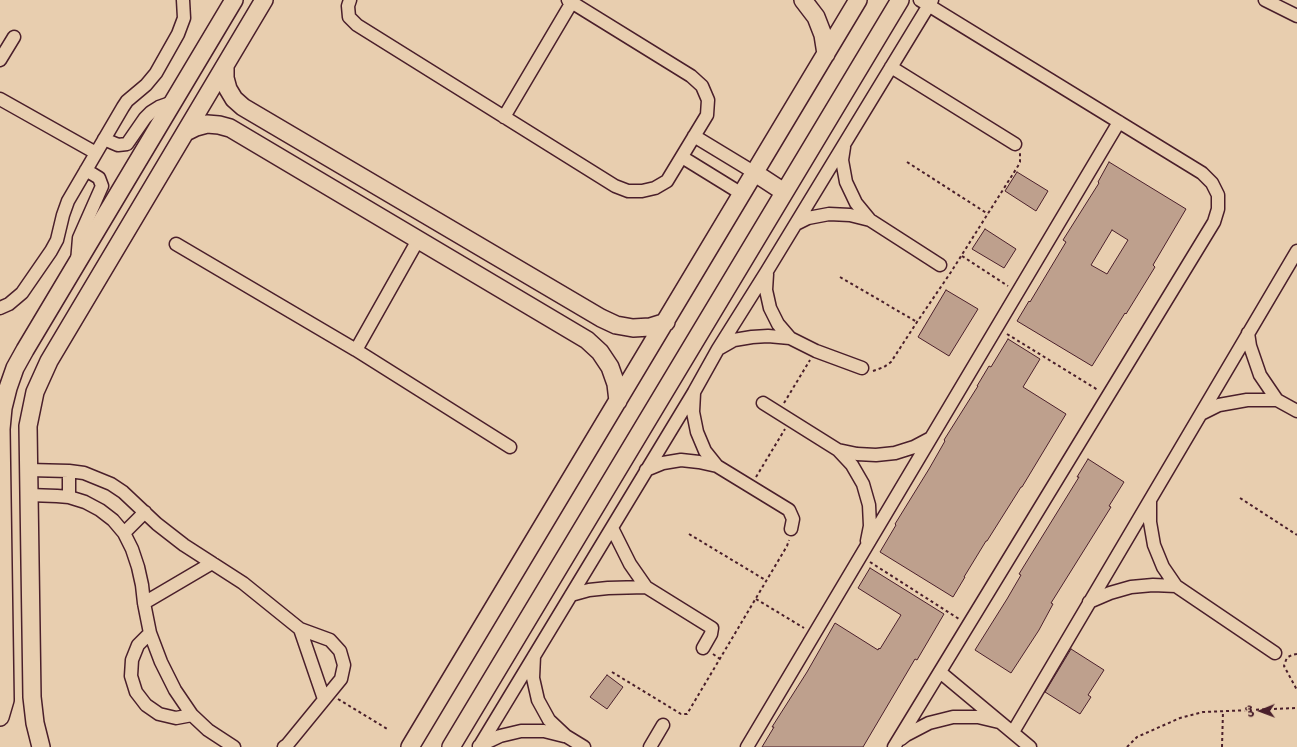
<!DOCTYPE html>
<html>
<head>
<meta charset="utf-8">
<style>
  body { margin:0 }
  #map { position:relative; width:1297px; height:747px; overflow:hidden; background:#e8ceaf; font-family:"Architects Daughter","Playpen Sans Arabic",sans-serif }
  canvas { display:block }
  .north { position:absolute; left:1241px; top:691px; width:40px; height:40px; -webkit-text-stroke:3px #e8ceaf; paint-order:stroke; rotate:269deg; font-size:11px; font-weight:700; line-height:16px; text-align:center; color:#4a1f2b }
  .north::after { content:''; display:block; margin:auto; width:14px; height:18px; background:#4a1f2b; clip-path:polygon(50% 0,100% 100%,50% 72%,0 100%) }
</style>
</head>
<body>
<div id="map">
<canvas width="1297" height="747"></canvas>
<div class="north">ش</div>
</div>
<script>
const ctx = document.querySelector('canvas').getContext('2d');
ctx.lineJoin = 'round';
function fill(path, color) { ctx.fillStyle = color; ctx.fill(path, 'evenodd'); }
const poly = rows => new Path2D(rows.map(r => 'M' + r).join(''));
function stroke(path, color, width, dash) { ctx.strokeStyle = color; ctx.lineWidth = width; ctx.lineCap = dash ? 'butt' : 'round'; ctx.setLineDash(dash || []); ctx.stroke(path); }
const building = poly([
  [1109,162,1186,209,1153,265,1155,267,1126,314,1125,313,1092,366,1017,321,1029,301,1030,302,1066,242,1063,240,1099,183,1098,182,1109,162],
  [1112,230,1128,240,1107,274,1091,265,1112,230],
  [1017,172,1048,191,1036,211,1005,191,1017,172],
  [985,229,1016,249,1004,268,972,249,985,229],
  [946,290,978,309,949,356,918,337,946,290],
  [1008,339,1040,359,1023,387,1066,414,1022,487,1021,487,987,541,986,541,964,577,965,577,953,597,880,552,896,525,895,524,929,469,945,441,944,440,978,386,977,386,989,366,991,367,1008,339],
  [1088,459,1124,482,1109,506,1111,507,1051,603,1053,604,1039,630,1011,673,975,650,1007,599,1021,575,1019,574,1079,477,1077,477,1088,459],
  [870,568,944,614,917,660,915,659,863,747,762,747,774,727,772,727,807,672,835,623,878,650,879,648,880,649,901,615,858,588,870,568],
  [1071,649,1104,670,1088,695,1091,697,1080,714,1045,692,1071,649],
  [607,675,623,687,607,709,590,697,607,675]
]);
const path = poly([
  [907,162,988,214],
  [962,256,1008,286],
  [840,277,917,322],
  [1007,334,1098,390],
  [873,371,884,367,891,362,917,322,951,272,1018,166,1020,162,1020,153],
  [784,403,810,360],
  [756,477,785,429],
  [1240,498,1297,535],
  [689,534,767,581],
  [870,562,959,619],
  [756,599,804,628],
  [713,654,720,659],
  [1297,654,1292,655,1288,657,1286,660,1284,666,1297,690],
  [612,672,681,714,687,714,787,546,789,540],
  [338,699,389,730],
  [1127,747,1137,737,1180,718,1203,712,1297,708],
  [1222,747,1223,711]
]);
const street = poly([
  [350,0,348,6,349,17,357,25,615,186,628,191,642,191,655,188,667,181,707,115,708,100,702,86,691,76,568,0],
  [1265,0,1297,16],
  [0,60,14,37],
  [891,67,1015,144],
  [0,99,96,153],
  [504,117,572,2],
  [694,136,755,173],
  [104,139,118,145,127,144,145,118,151,112,159,107,173,102],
  [844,147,842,160,846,182,856,203,870,220,940,265],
  [682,157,742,194],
  [796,224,808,218,829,214,850,215,870,220],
  [176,244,356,350,510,447],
  [77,262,79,238,102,186,99,178,86,170],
  [767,274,766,290,770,308,778,324,790,338,816,351,862,368],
  [0,308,9,304,22,293,51,251,57,240,63,215,68,201,123,107,127,101,146,85,156,73,178,34,184,18,183,0],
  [1248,333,1250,346,1260,375,1277,400],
  [720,348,734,340,752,337,768,336,790,338],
  [356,350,418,240],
  [694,393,693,412,697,432,705,451,717,466],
  [763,403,838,450,852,465,863,484,869,505,870,526,867,541],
  [1201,414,1219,405,1247,400,1277,400,1297,411],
  [838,450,857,454,876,455,895,453,914,447,931,438],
  [29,470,69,471,84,473,111,484,123,492,157,524,184,545,243,583,300,629,330,640,340,651,344,665,341,679,287,745,284,747],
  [646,470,663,463,681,460,699,462,717,466,789,510,793,519,791,529],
  [29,495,57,496,69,497,85,502,100,510,113,520,124,533,132,549,138,567,142,585,144,603,150,633,161,662,175,690,192,715,208,730,234,747],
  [69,497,69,471],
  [1150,501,1150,522,1154,545,1163,567,1176,586,1275,653],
  [612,528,630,564,646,587,712,628,711,634,703,648],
  [124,533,145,512],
  [571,595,589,590,608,588,646,587],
  [1089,602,1110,593,1131,587,1153,585,1176,586],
  [144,603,212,563],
  [300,629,324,699],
  [150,633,138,645,132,660,131,676,136,692,146,705,159,714,176,718,192,715],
  [534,656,533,678,538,700,549,720,566,736,584,747],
  [940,672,1030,747],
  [1013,732,1297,251],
  [901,739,906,735,929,723,953,717,978,717,999,722],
  [479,746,500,736,521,731,544,731,564,736],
  [479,747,694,392,718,349,767,271,932,0],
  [650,747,663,725],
  [747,747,1119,122],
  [894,747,1214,222,1218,209,1218,195,1212,183,1202,173,920,0]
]);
const secondary = poly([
  [803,0,816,17,823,35,826,54],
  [225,67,225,78,228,89,234,99,243,107,601,318,616,325,633,328,650,327,666,322],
  [186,132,196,127,207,124,219,125,230,128,587,340,600,352,610,367,616,384,618,401],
  [755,173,784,192],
  [0,717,5,700,1,429,3,408,8,388,15,368,25,350,234,0],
  [41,747,35,723,32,697,28,426,35,392,49,361,264,0],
  [410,747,858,0],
  [451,747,900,0]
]);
fill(building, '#bea08d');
stroke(building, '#4a1f2b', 1);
stroke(street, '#4a1f2b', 15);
stroke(secondary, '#4a1f2b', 20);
stroke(path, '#4a1f2b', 2, [3, 3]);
stroke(street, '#e8ceaf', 12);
stroke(secondary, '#e8ceaf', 17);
</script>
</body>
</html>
